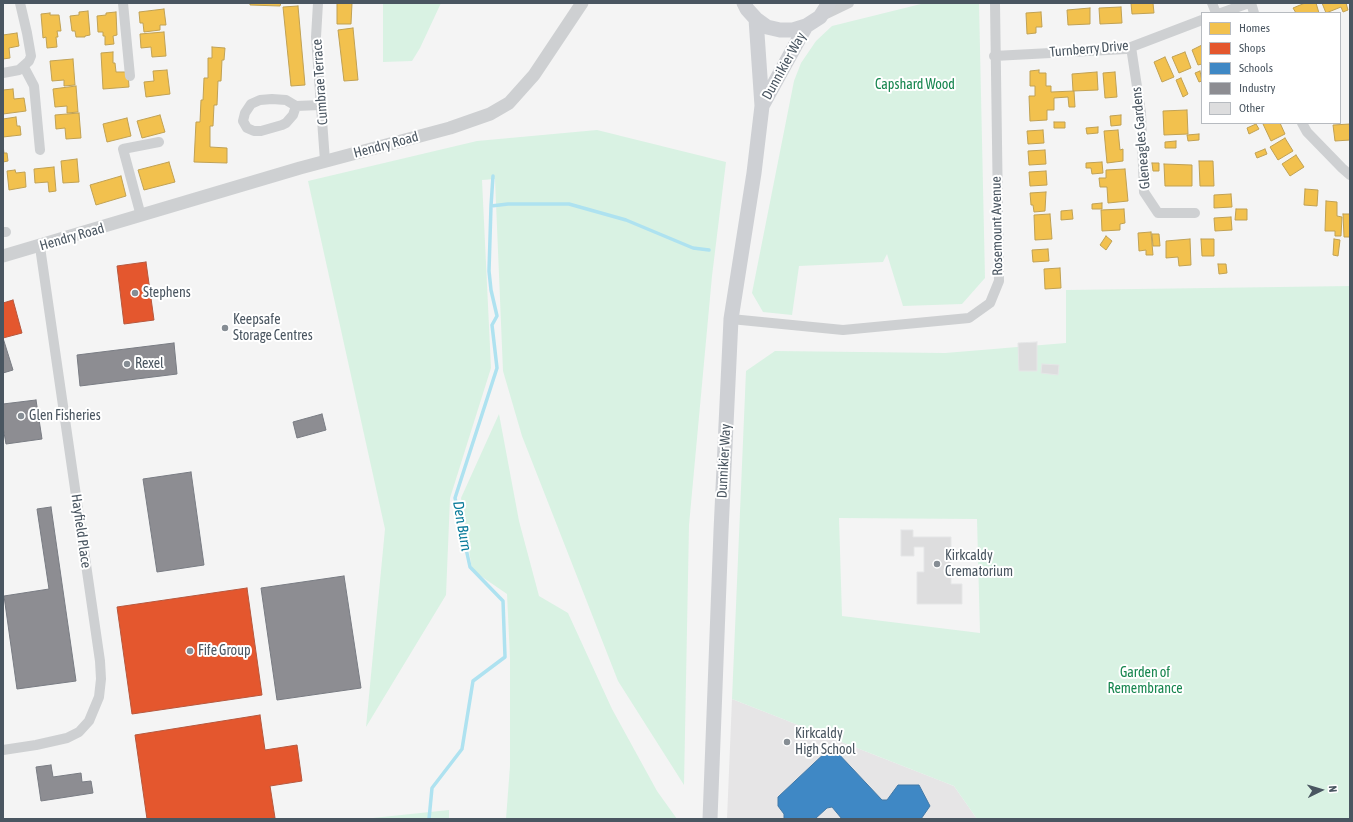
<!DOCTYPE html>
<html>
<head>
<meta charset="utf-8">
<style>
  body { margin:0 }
  #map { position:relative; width:1353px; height:822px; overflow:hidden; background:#f4f4f4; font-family:"Asap Condensed",sans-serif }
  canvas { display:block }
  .frame { position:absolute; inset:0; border:4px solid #4a5661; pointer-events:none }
  .legend { position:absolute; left:1201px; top:12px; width:140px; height:112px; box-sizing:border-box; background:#fff; border:1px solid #b7bbc0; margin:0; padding:5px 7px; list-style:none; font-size:12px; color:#4a5661 }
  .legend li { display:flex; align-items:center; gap:8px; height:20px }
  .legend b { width:20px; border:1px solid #b7bbc0 }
  .north { position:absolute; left:1301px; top:770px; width:40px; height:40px; -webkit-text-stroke:3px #fff; paint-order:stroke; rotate:85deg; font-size:11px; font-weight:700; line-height:16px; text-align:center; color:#4a5661 }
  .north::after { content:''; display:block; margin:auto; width:14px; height:18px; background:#4a5661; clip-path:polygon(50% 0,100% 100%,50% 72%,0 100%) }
</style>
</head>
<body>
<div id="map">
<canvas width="1353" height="822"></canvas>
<div class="frame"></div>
<ul class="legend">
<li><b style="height:11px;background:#f2c14e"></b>Homes</li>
<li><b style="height:11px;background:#e4572e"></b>Shops</li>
<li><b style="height:11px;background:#3f88c5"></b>Schools</li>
<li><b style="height:11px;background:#8d8d92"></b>Industry</li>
<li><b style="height:11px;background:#ddddde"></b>Other</li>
</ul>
<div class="north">N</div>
</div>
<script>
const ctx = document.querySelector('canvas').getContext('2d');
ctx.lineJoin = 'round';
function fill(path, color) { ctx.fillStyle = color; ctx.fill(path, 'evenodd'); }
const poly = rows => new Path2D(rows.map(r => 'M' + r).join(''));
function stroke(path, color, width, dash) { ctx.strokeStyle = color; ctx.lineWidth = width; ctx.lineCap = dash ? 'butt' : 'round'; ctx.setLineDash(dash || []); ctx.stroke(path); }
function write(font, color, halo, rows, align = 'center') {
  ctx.font = font + ' "Asap Condensed",sans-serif'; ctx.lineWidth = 4; ctx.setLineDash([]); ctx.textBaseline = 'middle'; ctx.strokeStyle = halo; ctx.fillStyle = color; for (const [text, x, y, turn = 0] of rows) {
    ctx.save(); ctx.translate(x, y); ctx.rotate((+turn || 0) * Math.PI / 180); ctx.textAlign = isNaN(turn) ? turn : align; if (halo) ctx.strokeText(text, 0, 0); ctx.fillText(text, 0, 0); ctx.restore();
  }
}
const education = poly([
  [732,699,954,786,977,819,727,819]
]);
const green = poly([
  [383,3,441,3,420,48,412,61,383,62],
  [925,3,979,3,985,278,962,304,903,306,887,254,883,262,799,266,792,315,763,312,752,293,794,81,801,63,816,41,832,26],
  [597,130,726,162,712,276,689,525,684,785,618,681,522,436,503,371,495,179,482,180,491,368,450,498,446,595,366,727,385,529,308,181,477,141],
  [1350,286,1350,819,977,819,954,786,732,699,746,371,775,351,945,353,1066,343,1066,290],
  [839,518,977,519,980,633,842,616],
  [499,414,519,521,539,596,568,613,612,709,657,791,677,819,506,819,510,766,510,658,507,594,472,570,461,498],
  [449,810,449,819,363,819]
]);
const homes = poly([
  [250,3,281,3,280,6,250,5,250,3],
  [337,3,352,3,351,24,337,24,337,3],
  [1131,3,1153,3,1154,13,1132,14,1131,3],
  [1305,3,1316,3,1319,13,1296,13,1293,8,1305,3],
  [1322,3,1346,3,1348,10,1343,12,1341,7,1326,13,1322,3],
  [298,6,305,85,291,86,283,7,298,6],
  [1121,7,1122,23,1100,24,1099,8,1121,7],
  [1090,8,1090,24,1068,25,1067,10,1090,8],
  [164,9,166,25,160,25,160,30,144,32,143,23,140,23,139,12,164,9],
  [88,11,90,35,85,36,85,37,76,37,75,31,72,31,70,16,79,15,79,12,88,11],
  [116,12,117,35,113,36,114,44,105,45,105,36,103,36,103,32,98,32,97,16,106,15,106,13,116,12],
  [1041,12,1042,27,1036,27,1036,33,1027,34,1026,13,1041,12],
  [50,13,50,15,59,15,61,31,57,31,58,37,56,37,57,47,47,48,46,37,43,38,41,14,50,13],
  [353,28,358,80,344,81,338,30,353,28],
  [164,32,166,56,152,57,151,47,141,48,140,34,164,32],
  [17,33,19,46,9,48,10,58,3,59,3,35,17,33],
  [1202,45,1202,64,1198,65,1192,50,1202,45],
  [212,47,225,48,224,60,222,60,221,81,218,81,217,105,214,105,213,126,210,126,210,147,227,148,227,163,194,162,196,122,200,122,201,100,203,100,204,78,208,78,208,58,212,58,212,47],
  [113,52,113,63,115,63,116,72,128,72,129,87,103,89,101,53,113,52],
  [1185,52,1191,68,1179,73,1172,57,1185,52],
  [1165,57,1174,77,1162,82,1154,62,1165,57],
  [73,59,75,85,64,86,64,80,52,81,50,61,73,59],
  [167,70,170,94,146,97,144,82,154,81,153,71,167,70],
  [1039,70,1039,73,1046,73,1046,86,1051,86,1051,92,1074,91,1075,107,1069,107,1068,97,1054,98,1054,110,1047,110,1047,120,1030,121,1029,96,1035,96,1035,86,1030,86,1030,71,1039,70],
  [1200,71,1202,81,1199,82,1195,73,1200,71],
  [1097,72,1098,90,1073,91,1072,74,1097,72],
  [1115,72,1117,97,1105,98,1103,73,1115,72],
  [1181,78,1188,94,1183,97,1176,80,1181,78],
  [76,86,78,112,67,113,67,106,55,107,53,89,76,86],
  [13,89,14,99,24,98,26,111,3,114,3,90,13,89],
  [1187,110,1188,134,1164,135,1163,111,1187,110],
  [79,113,81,138,66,139,65,128,56,129,55,115,79,113],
  [160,115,165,132,142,138,137,121,160,115],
  [1121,115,1121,125,1111,126,1110,116,1121,115],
  [16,117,17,126,20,126,21,135,3,137,3,119,16,117],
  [127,118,131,136,107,142,103,124,127,118],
  [1054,122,1065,122,1065,128,1054,128,1054,122],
  [1265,123,1280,123,1285,134,1271,141,1263,124,1265,123],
  [1256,124,1259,129,1249,134,1247,128,1256,124],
  [1350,124,1350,140,1335,141,1333,125,1350,124],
  [1098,127,1098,133,1087,134,1086,128,1098,127],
  [1043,130,1044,143,1028,144,1027,131,1043,130],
  [1118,130,1120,150,1123,149,1123,161,1107,163,1104,131,1118,130],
  [1199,134,1199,140,1188,141,1187,135,1199,134],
  [1285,138,1293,151,1278,160,1270,147,1285,138],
  [1176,141,1176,148,1165,148,1165,142,1176,141],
  [3,145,4,153,7,153,8,161,3,162,3,145],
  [1265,149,1267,154,1257,158,1255,153,1265,149],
  [1045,150,1046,164,1029,165,1028,151,1045,150],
  [1296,155,1304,167,1290,176,1282,164,1296,155],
  [77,159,79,182,63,183,61,161,77,159],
  [1199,161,1213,161,1214,186,1200,186,1199,161],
  [169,162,175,182,144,190,138,170,169,162],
  [1102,162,1103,173,1092,174,1091,168,1086,168,1086,163,1102,162],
  [1152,163,1159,163,1159,171,1153,171,1152,163],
  [1164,164,1192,165,1192,186,1165,186,1164,164],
  [54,167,56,191,49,192,48,182,35,183,34,169,54,167],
  [1125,169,1128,201,1108,203,1107,187,1100,187,1099,178,1106,178,1106,170,1125,169],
  [15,170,16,173,25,172,26,187,9,190,7,171,15,170],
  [1046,171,1047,185,1030,186,1029,172,1046,171],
  [121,176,126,196,96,205,90,185,121,176],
  [1305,189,1318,190,1317,206,1304,205,1305,189],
  [1046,192,1045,211,1034,212,1033,205,1031,205,1030,193,1046,192],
  [1231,194,1232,207,1214,208,1214,195,1231,194],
  [1326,201,1337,202,1337,216,1342,217,1341,236,1335,236,1335,231,1325,231,1326,201],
  [1102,203,1102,209,1092,209,1092,204,1102,203],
  [1124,209,1125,223,1120,224,1120,230,1102,231,1101,210,1124,209],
  [1236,209,1247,209,1247,220,1235,220,1236,209],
  [1072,210,1073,219,1061,220,1061,211,1072,210],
  [1050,214,1052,239,1035,240,1034,215,1050,214],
  [1343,214,1350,214,1350,237,1344,237,1343,214],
  [1231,217,1232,230,1215,231,1214,218,1231,217],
  [1151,232,1153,255,1146,255,1146,250,1139,251,1138,233,1151,232],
  [1152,234,1159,234,1160,246,1153,246,1152,234],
  [1106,236,1112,241,1106,250,1100,245,1106,236],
  [1190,239,1191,265,1179,266,1178,257,1166,258,1166,241,1190,239],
  [1201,239,1214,239,1214,256,1202,256,1201,239],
  [1334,239,1340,240,1338,256,1333,255,1334,239],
  [1048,249,1049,261,1033,262,1032,250,1048,249],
  [1218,264,1226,264,1227,273,1219,274,1218,264],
  [1060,268,1061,288,1045,289,1044,269,1060,268]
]);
const shops = poly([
  [146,262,154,320,124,324,117,266,146,262],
  [13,300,22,333,3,338,3,303,13,300],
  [247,588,262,695,132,714,117,607,247,588],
  [260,715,265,750,297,745,302,781,270,786,275,818,267,819,147,819,135,735,260,715]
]);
const schools = poly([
  [828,750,835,750,882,800,887,800,898,785,919,785,930,806,921,819,842,819,832,807,827,808,815,819,784,819,784,814,778,806,778,797,828,750]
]);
const industry = poly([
  [3,338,13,370,3,373,3,338],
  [174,343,177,374,80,386,77,355,174,343],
  [36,400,42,439,6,444,3,427,3,404,36,400],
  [322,414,326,430,297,438,293,422,322,414],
  [191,472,204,565,157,572,143,479,191,472],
  [51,507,76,681,17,689,4,596,49,589,37,509,51,507],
  [344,576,361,688,277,700,261,588,344,576],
  [51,765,53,777,81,773,82,782,91,781,93,793,41,801,36,767,51,765]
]);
const stream = poly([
  [491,206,508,204,569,204,626,220,693,248,709,250],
  [429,819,432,788,462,749,473,681,505,657,503,601,470,567,455,498,497,368,492,325,497,316,491,290,489,271,491,206,493,176]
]);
const building = poly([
  [1037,342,1037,371,1019,371,1018,343,1037,342],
  [1042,364,1059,365,1058,375,1041,373,1042,364],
  [901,530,913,530,913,537,951,537,951,584,962,584,962,604,917,604,917,572,924,572,924,547,914,547,914,556,901,556,901,530]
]);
const minor = poly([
  [123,3,130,76],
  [318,3,316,37,325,161],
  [1212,3,1216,13],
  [1251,3,1254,13],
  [1221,13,1249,3],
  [822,16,849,3],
  [1131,47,1141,113,1144,192,1158,213,1195,213],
  [994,56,1126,49,1202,20],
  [24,67,34,86,40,150],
  [3,73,19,70,29,61,31,56,27,33,20,3],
  [296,106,286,100,272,99,260,100,251,104,245,113,243,121,247,128,254,131,261,131,282,125,286,123,293,115,296,106,321,105],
  [1302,123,1307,132,1342,168,1350,175],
  [141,216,123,149,159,142],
  [3,232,6,232],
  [731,319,843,330,969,318,990,303,999,281,995,3],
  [3,750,36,745,67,738,79,732,89,721,99,697,101,679,100,661,40,247]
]);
const tertiary = poly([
  [3,256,300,168,450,128,490,114,509,103,534,75,582,3]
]);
const secondary = poly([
  [744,3,747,9,756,19,767,27,780,30,793,30,806,26,820,17,829,3],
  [762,106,806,26],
  [710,819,721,531,731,319,754,173,762,106,756,19]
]);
const markers = [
  [135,293,4,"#868d94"],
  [225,328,4,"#868d94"],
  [127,364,4,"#868d94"],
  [21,416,4,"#868d94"],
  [937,564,4,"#868d94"],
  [190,651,4,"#868d94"],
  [787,742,4,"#868d94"]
];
const streetNames = [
  ["Turnberry Drive",1089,49,-5],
  ["Dunnikier Way",784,66,-61],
  ["Cumbrae Terrace",320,82,-94],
  ["Gleneagles Gardens",1141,138,-95],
  ["Hendry Road",386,145,-15],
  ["Rosemount Avenue",997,226,-91],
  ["Hendry Road",72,237,-16],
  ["Dunnikier Way",724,461,-87],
  ["Hayfield Place",81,531,82]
];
const parkNames = [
  ["Capshard Wood",915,85],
  ["Garden of",1145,673],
  ["Remembrance",1145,689]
];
const poiNames = [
  ["Stephens",143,293],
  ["Keepsafe",233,320],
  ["Storage Centres",233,336],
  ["Rexel",135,364],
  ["Glen Fisheries",29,416],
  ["Kirkcaldy",945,556],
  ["Crematorium",945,572],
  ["Fife Group",198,651],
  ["Kirkcaldy",795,734],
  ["High School",795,750]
];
const waterNames = [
  ["Den Burn",462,526,80]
];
fill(education, '#e6e5e6');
fill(green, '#d9f2e3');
fill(homes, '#f2c14e');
stroke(homes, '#c0a154', 1);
fill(shops, '#e4572e');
stroke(shops, '#b6573d', 1);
fill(schools, '#3f88c5');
stroke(schools, '#4279a7', 1);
fill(industry, '#8d8d92');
stroke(industry, '#797c83', 1);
stroke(stream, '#aee2f0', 3.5);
fill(building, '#ddddde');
stroke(building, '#e5e6e7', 1);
stroke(minor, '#ced0d2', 10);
stroke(tertiary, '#ced0d2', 13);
stroke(secondary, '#ced0d4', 15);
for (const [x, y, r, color] of markers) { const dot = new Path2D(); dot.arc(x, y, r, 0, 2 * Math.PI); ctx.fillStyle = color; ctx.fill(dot); stroke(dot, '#fff', 1.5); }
write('14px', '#4a5661', '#fff', streetNames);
write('14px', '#17864f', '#fff', parkNames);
write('14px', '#4a5661', '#fff', poiNames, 'left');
write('italic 15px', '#0c7c9b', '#fff', waterNames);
</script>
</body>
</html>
